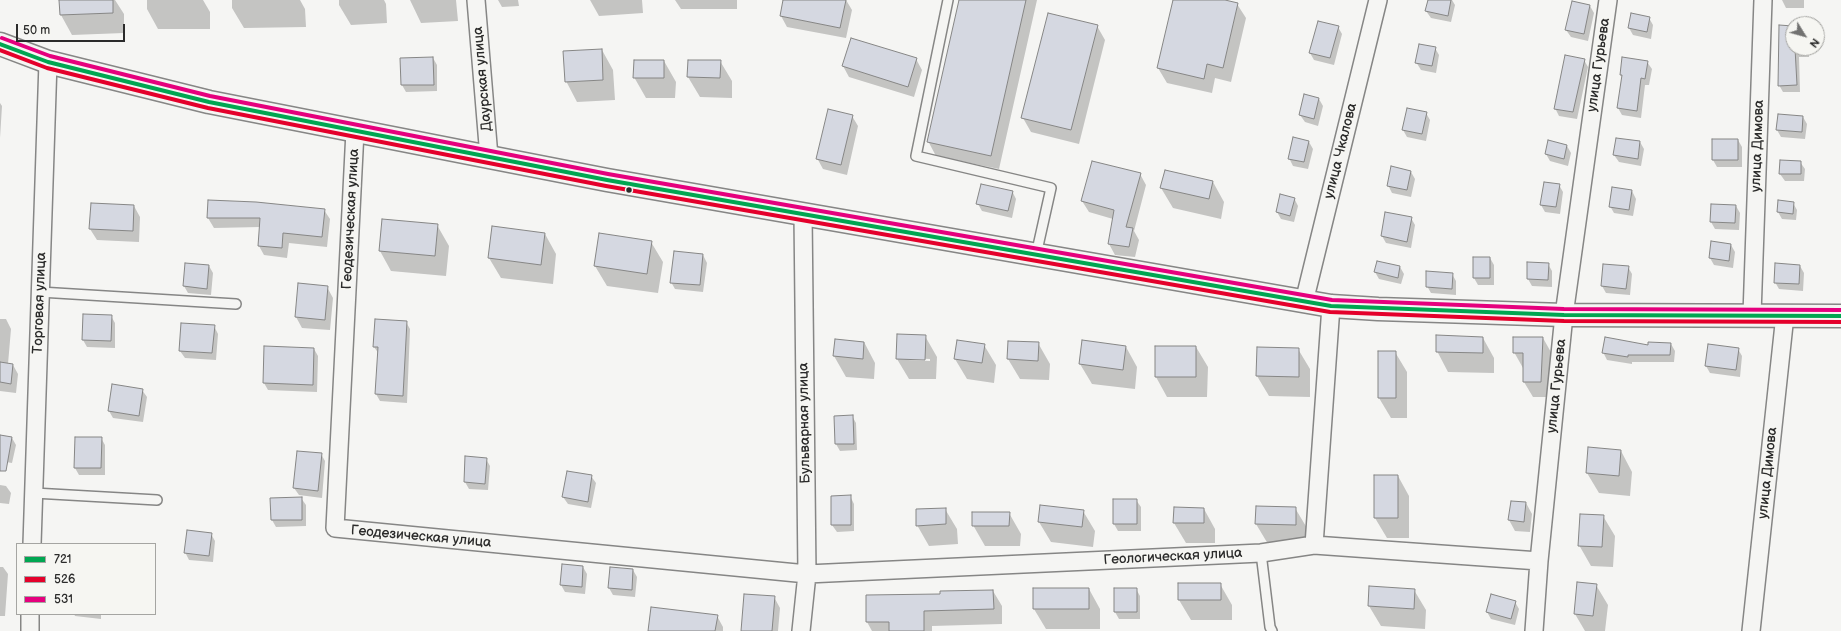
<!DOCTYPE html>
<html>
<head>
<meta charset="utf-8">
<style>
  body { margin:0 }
  #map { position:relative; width:1841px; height:631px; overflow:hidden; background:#f5f5f3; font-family:"Balsamiq Sans",sans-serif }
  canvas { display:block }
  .legend { position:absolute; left:16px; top:543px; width:140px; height:72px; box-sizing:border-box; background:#f6f6f2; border:1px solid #a5a5a2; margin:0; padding:5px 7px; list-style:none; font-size:12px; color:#2b2b2b }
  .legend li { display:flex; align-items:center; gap:8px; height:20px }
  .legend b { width:20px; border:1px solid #a5a5a2 }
  .north { position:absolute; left:1785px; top:16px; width:40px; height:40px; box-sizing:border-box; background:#f6f6f2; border:1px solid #a5a5a2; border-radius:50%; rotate:127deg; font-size:11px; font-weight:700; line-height:16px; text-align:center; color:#2b2b2b }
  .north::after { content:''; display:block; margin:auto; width:14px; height:18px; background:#727271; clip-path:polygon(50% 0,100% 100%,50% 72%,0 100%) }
  .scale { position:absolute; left:16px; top:24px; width:109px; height:18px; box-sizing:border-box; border:2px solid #2b2b2b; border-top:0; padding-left:5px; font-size:12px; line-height:14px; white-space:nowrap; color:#2b2b2b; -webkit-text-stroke:3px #f6f6f2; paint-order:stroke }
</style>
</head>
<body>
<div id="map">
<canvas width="1841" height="631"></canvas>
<ul class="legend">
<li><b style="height:5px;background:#00a651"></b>721</li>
<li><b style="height:5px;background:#e4002b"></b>526</li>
<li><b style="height:5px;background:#e5007d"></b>531</li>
</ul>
<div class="north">N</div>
<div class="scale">50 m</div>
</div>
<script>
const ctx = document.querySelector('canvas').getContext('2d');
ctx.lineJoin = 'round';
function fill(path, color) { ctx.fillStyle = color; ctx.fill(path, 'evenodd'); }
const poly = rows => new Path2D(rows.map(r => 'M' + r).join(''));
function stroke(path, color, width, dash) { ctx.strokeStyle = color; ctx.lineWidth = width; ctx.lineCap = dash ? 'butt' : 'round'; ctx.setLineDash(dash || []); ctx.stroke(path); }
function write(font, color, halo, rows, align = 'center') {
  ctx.font = font + ' "Balsamiq Sans",sans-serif'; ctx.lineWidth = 3; ctx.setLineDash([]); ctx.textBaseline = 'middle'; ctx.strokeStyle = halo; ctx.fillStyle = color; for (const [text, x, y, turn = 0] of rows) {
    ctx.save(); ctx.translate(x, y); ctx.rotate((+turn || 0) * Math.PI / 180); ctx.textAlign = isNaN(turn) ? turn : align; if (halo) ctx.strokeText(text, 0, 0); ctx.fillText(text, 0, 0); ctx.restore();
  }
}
const shadow = poly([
  [60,0,115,0,124,14,124,33,72,35,61,15],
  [147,0,203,0,210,12,210,29,158,29,147,9],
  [232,0,300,0,305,9,306,27,244,28,232,8],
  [339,0,384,0,386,4,387,23,351,25,339,5],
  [410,0,456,0,458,21,421,23],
  [498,0,518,0,519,6,502,7],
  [590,0,642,0,643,13,599,16],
  [675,0,737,0,737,9,681,9],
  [784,0,846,0,852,10,846,38,787,27,781,16],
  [960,0,1037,0,999,169,936,156,928,141],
  [1174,0,1221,0,1237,4,1246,18,1231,82,1215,78,1212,93,1167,83,1158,68],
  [1429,0,1452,0,1455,5,1451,22,1431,18,1426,11],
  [1782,0,1804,0,1804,8,1786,8],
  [1590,6,1594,13,1588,41,1571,37,1566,30],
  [1631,14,1649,18,1653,25,1651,39,1633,35,1629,28],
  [1097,26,1105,40,1079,144,1031,132,1023,118],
  [1338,27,1342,34,1334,65,1314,60,1310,53],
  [1793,27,1793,48,1810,48,1809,57,1799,57,1800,92,1783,92,1779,85],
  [1435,48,1439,55,1436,73,1421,70,1416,62],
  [602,50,613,70,615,100,577,102,566,81],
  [401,58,433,58,437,65,437,91,406,92,402,85],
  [916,59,922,70,914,97,849,77,843,66],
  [1584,60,1588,67,1577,119,1559,116,1555,108],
  [664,61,676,82,675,98,646,98,634,77],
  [720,61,732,81,732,98,700,97,688,77],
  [1647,62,1652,69,1649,85,1645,85,1641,118,1622,115,1618,108,1623,78,1621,75],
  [1319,99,1323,106,1318,126,1305,122,1300,115],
  [0,103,2,106,0,138],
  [1426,113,1430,120,1426,141,1407,137,1403,130],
  [852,116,858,126,847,175,823,169,817,158],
  [1803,117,1807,124,1805,139,1781,137,1777,130],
  [1294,139,1309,142,1313,149,1308,169,1293,166,1289,158],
  [1738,140,1742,147,1742,167,1717,167,1713,160],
  [1549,141,1567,146,1571,153,1568,166,1550,161,1546,154],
  [1640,142,1644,149,1641,166,1619,162,1614,155],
  [1800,162,1805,169,1804,181,1785,181,1780,174],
  [1411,172,1415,179,1411,197,1392,193,1388,185],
  [1140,174,1146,185,1134,231,1139,240,1135,257,1115,255,1109,244,1113,219,1089,212,1082,201],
  [1213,182,1224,202,1221,219,1173,208,1161,188],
  [1559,185,1563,192,1560,214,1545,212,1541,205],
  [1012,191,1016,199,1012,218,982,211,978,204],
  [1632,191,1636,199,1633,216,1614,213,1610,206],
  [1294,198,1298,206,1294,222,1281,219,1277,212],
  [1793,203,1797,210,1796,220,1782,219,1778,212],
  [134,206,140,217,139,242,97,240,90,229],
  [1736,206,1740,213,1739,230,1715,229,1711,222],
  [324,210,330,219,327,247,289,243,287,258,264,255,259,246,260,227,214,228,208,218],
  [1386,213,1411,218,1415,225,1411,248,1386,243,1382,236],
  [437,225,449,246,446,276,391,271,380,251],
  [545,234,556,254,553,284,501,278,489,258],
  [651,242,663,262,658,293,607,286,595,266],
  [1731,245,1735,252,1733,268,1714,265,1710,258],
  [703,255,707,263,703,292,675,289,671,282],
  [1490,258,1494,265,1494,285,1478,285,1474,278],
  [1528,263,1548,264,1552,271,1552,287,1532,286,1528,279],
  [186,264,209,266,213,273,211,295,188,293,184,286],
  [1800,266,1804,273,1803,291,1779,289,1775,282],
  [1400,267,1404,274,1401,284,1379,279,1375,272],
  [1628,267,1632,274,1630,295,1606,293,1602,286],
  [1452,274,1456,281,1456,295,1431,293,1427,286],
  [327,287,333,298,330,330,302,328,296,317],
  [111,316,115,323,115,348,87,347,83,340],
  [0,319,6,319,11,329,8,364,13,365,18,374,16,393,0,391],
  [406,322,410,329,407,403,380,401,376,394,379,354,374,347],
  [214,326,218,334,216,360,185,358,180,351],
  [925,336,937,357,936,379,909,379,897,359],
  [908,358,930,359,930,361,908,360],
  [1483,338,1494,358,1494,373,1448,372,1437,351],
  [1543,338,1552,354,1549,397,1533,397,1524,382,1524,368,1523,368,1514,352],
  [836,340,864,342,875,363,874,379,846,377,834,356],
  [957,341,984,345,996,365,994,383,967,379,955,359],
  [1038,343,1050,364,1049,380,1020,379,1008,359],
  [1671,344,1675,351,1674,362,1632,362,1632,364,1607,360,1603,352],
  [265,347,314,349,318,356,317,392,268,390,264,383],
  [1126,347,1137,367,1135,389,1092,384,1080,364],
  [1196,347,1208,367,1207,397,1167,397,1156,377],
  [1298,349,1310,369,1310,397,1269,396,1257,376],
  [1738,349,1742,356,1740,377,1710,373,1706,366],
  [1395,352,1407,372,1407,418,1391,418,1379,398],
  [142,390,147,397,143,422,113,418,109,411],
  [852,416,856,423,857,450,840,451,836,444],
  [0,436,12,438,16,445,12,463,0,461],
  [76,438,101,438,105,445,105,475,79,475,75,468],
  [1621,451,1632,472,1630,496,1599,493,1587,473],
  [298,452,321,454,325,461,322,498,299,495,294,488],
  [486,459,490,466,488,490,469,489,465,482],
  [591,476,596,483,591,508,568,504,563,497],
  [1398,476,1409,496,1409,538,1387,538,1375,518],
  [0,485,6,486,11,493,9,504,0,503],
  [850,496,854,504,854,531,837,532,832,525],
  [301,498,306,505,306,526,276,527,272,520],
  [1114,500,1136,500,1141,507,1141,531,1118,531,1114,524],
  [1526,503,1532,514,1530,532,1515,531,1509,520],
  [1257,507,1295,508,1307,528,1307,545,1268,544,1256,524],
  [945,509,957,529,958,544,929,546,917,525],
  [1204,509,1215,529,1215,543,1186,543,1174,523],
  [1083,511,1095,531,1093,547,1051,542,1039,522],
  [1009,513,1021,534,1020,546,985,546,973,525],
  [1603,516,1615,536,1613,567,1591,566,1579,545],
  [211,534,215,541,213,562,189,560,185,552],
  [0,567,3,567,8,574,5,616,0,616],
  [583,567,587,574,585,594,565,592,561,585],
  [633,570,637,577,635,597,613,595,609,588],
  [1179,584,1220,584,1232,605,1232,620,1191,620,1179,600],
  [1596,585,1608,605,1605,631,1585,631,1575,614],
  [1089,589,1100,609,1100,629,1046,629,1034,609],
  [1136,589,1140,596,1140,619,1119,619,1115,612],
  [1414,590,1426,610,1425,629,1381,626,1369,606],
  [993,591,1002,606,1002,624,932,626,932,631,872,631,867,622,867,596,941,595],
  [1491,596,1515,602,1519,609,1515,625,1491,619,1487,612],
  [774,597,780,608,778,631,742,631],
  [74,614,101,614,101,619,75,616],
  [717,616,723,627,723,631,649,631]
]);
const building = poly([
  [59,0,113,0,113,13,60,15,59,0],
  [783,0,846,0,840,28,780,16,783,0],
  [959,0,1026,0,991,156,927,142,959,0],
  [1173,0,1225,0,1238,3,1223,68,1207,64,1204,79,1157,68,1173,0],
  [1428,0,1451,0,1448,16,1425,11,1428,0],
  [1572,1,1590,5,1584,34,1565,30,1572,1],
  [1048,13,1098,25,1071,130,1021,118,1048,13],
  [1631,13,1650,17,1647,32,1628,28,1631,13],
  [1318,21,1339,26,1330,58,1309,53,1318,21],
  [1779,25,1793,26,1793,48,1795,48,1797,85,1778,86,1779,25],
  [851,38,917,58,908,87,842,66,851,38],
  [1419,44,1436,47,1432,66,1415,63,1419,44],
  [602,49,603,80,565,82,563,51,602,49],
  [1565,55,1585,59,1573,112,1554,109,1565,55],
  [433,57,434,85,401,85,400,58,433,57],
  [1622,57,1648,61,1645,79,1641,78,1637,111,1617,108,1622,75,1620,75,1622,57],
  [634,60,664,60,664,78,633,78,634,60],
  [688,60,721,60,720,78,687,77,688,60],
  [1304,94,1319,98,1314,119,1299,115,1304,94],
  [1407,108,1427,112,1422,134,1402,130,1407,108],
  [828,109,853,115,841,165,816,159,828,109],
  [1778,114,1803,116,1802,132,1776,130,1778,114],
  [1293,137,1309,141,1304,162,1288,159,1293,137],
  [1616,138,1640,141,1638,159,1613,155,1616,138],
  [1712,139,1738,139,1738,160,1712,160,1712,139],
  [1548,140,1567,145,1564,159,1545,154,1548,140],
  [1780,160,1801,161,1801,174,1779,174,1780,160],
  [1092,161,1141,173,1126,227,1133,228,1129,247,1108,244,1114,210,1081,201,1092,161],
  [1391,166,1411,171,1407,190,1387,186,1391,166],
  [1165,170,1213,181,1209,199,1160,188,1165,170],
  [1544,182,1560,184,1556,207,1540,205,1544,182],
  [981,184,1013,191,1008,211,976,204,981,184],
  [1612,187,1632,190,1629,210,1609,207,1612,187],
  [1280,194,1295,198,1290,216,1276,212,1280,194],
  [208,200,256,202,325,209,322,237,283,233,282,248,258,246,260,218,207,218,208,200],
  [1778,200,1794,202,1793,214,1777,212,1778,200],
  [91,203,134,205,133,231,89,229,91,203],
  [1711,204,1736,205,1735,223,1710,222,1711,204],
  [1385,212,1412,217,1407,242,1381,236,1385,212],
  [382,219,438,224,435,256,379,251,382,219],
  [492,226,545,233,541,265,488,258,492,226],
  [599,233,652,241,647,274,594,266,599,233],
  [1711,241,1731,244,1729,261,1709,258,1711,241],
  [674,251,703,254,700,285,670,283,674,251],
  [1473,257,1490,257,1490,278,1473,278,1473,257],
  [1377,261,1400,266,1398,278,1374,272,1377,261],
  [1527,262,1549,263,1548,280,1527,279,1527,262],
  [185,263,209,265,207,289,183,286,185,263],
  [1775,263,1800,265,1799,284,1774,283,1775,263],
  [1603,264,1629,266,1626,289,1601,286,1603,264],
  [1426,271,1453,273,1452,289,1426,287,1426,271],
  [298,283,328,286,325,320,295,317,298,283],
  [83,314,112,315,111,341,82,340,83,314],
  [375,319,407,321,403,396,375,394,378,347,373,347,375,319],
  [181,323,215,325,212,353,179,351,181,323],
  [897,334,926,335,925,360,896,359,897,334],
  [1436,335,1483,337,1483,353,1436,352,1436,335],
  [1513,337,1543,337,1541,382,1523,382,1523,353,1513,353,1513,337],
  [1605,337,1648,345,1648,342,1671,343,1670,355,1628,355,1628,357,1602,353,1605,337],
  [835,339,864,342,863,359,833,356,835,339],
  [957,340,985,344,982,363,954,359,957,340],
  [1082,340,1126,346,1123,370,1079,364,1082,340],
  [1008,341,1039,342,1038,361,1007,359,1008,341],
  [1708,344,1739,348,1736,370,1705,366,1708,344],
  [264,346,314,348,313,385,263,383,264,346],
  [1155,346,1196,346,1196,377,1155,377,1155,346],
  [1257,347,1299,348,1299,377,1256,376,1257,347],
  [1378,351,1396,351,1396,398,1378,398,1378,351],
  [0,362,13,364,11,384,0,382,0,362],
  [112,384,143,389,139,416,108,411,112,384],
  [853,415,854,444,835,444,834,416,853,415],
  [0,435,12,437,6,471,0,471,0,435],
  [75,437,102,437,101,468,74,468,75,437],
  [1588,447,1621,450,1619,476,1586,473,1588,447],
  [297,451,322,453,318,491,293,488,297,451],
  [465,456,487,458,485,484,464,482,465,456],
  [567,471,592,475,588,502,562,497,567,471],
  [1374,475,1398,475,1398,518,1374,518,1374,475],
  [851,495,851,525,831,525,831,496,851,495],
  [302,497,302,520,271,520,270,498,302,497],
  [1113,499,1137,499,1137,524,1113,524,1113,499],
  [1511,501,1526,502,1524,522,1508,520,1511,501],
  [1040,505,1084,510,1082,527,1038,522,1040,505],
  [1256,506,1296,507,1296,525,1255,524,1256,506],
  [1174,507,1204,508,1204,523,1173,523,1174,507],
  [946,508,946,524,916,526,916,509,946,508],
  [972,512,1010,512,1009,526,972,526,972,512],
  [1580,514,1604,515,1602,547,1578,546,1580,514],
  [187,530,212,533,209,556,184,553,187,530],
  [562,564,583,566,582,587,560,585,562,564],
  [610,567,633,569,632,590,608,588,610,567],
  [1577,582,1597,584,1593,616,1574,614,1577,582],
  [1178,583,1221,583,1221,600,1178,600,1178,583],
  [1369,586,1415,589,1414,609,1368,606,1369,586],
  [1033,588,1089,588,1089,609,1033,609,1033,588],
  [1114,588,1137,588,1137,612,1114,612,1114,588],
  [993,590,994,609,924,611,924,631,889,631,889,622,866,622,866,595,940,594,940,591,993,590],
  [744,594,775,596,772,631,741,631,744,594],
  [1491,594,1516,601,1511,619,1486,612,1491,594],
  [651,607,718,615,715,631,648,631,651,607]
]);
const lane = poly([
  [948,0,916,156,1051,188,1036,255],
  [40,292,236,304],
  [34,493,157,500],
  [1261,553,1270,627,1272,631]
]);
const street = poly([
  [476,0,489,157],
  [355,131,335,528,807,574,1261,553,1314,545,1539,561],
  [1304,302,1378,0],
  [1752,315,1763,0],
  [32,544,48,62],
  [1314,545,1331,306],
  [30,631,30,614],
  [801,631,807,574,803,214],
  [1534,631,1539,561,1564,315,1608,0],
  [1751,631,1785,315]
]);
const highway = poly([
  [0,44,48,62,209,102,489,157,607,180,1331,306,1378,309,1564,315,1841,316]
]);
const bus1 = poly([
  [0,44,48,62,209,102,607,180,1331,306,1564,315,1841,316]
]);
const bus2 = poly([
  [0,50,47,68,208,108,606,186,1330,312,1564,321,1841,322]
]);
const bus3 = poly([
  [2,38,50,56,210,96,608,174,1332,300,1564,309,1841,310]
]);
const markers = [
  [629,190,3.5,"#2b2b2b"]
];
const streetNames = [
  ["улица Гурьева",1599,65,-82],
  ["Даурская улица",483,79,-95],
  ["улица Димова",1758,146,-88],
  ["улица Чкалова",1341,151,-76],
  ["Геодезическая улица",351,219,-87],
  ["Торговая улица",40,303,-88],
  ["улица Гурьева",1557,386,-84],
  ["Бульварная улица",805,423,-91],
  ["улица Димова",1768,473,-84],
  ["Геодезическая улица",421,537,5],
  ["Геологическая улица",1173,557,-3]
];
fill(shadow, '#0003');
fill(building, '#d5d8e1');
stroke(building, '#868685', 1);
stroke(lane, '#868685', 12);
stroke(street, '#868685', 20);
stroke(highway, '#868685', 25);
stroke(lane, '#f5f5f3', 9);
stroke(street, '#f5f5f3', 17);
stroke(highway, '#f5f5f3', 22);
stroke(bus1, '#00a651', 4);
stroke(bus2, '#e4002b', 4);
stroke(bus3, '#e5007d', 4);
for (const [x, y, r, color] of markers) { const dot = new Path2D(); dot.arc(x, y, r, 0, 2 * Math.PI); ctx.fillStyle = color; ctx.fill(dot); stroke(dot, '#f6f6f2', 1.5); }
write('14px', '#2b2b2b', '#f6f6f2', streetNames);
</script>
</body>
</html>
